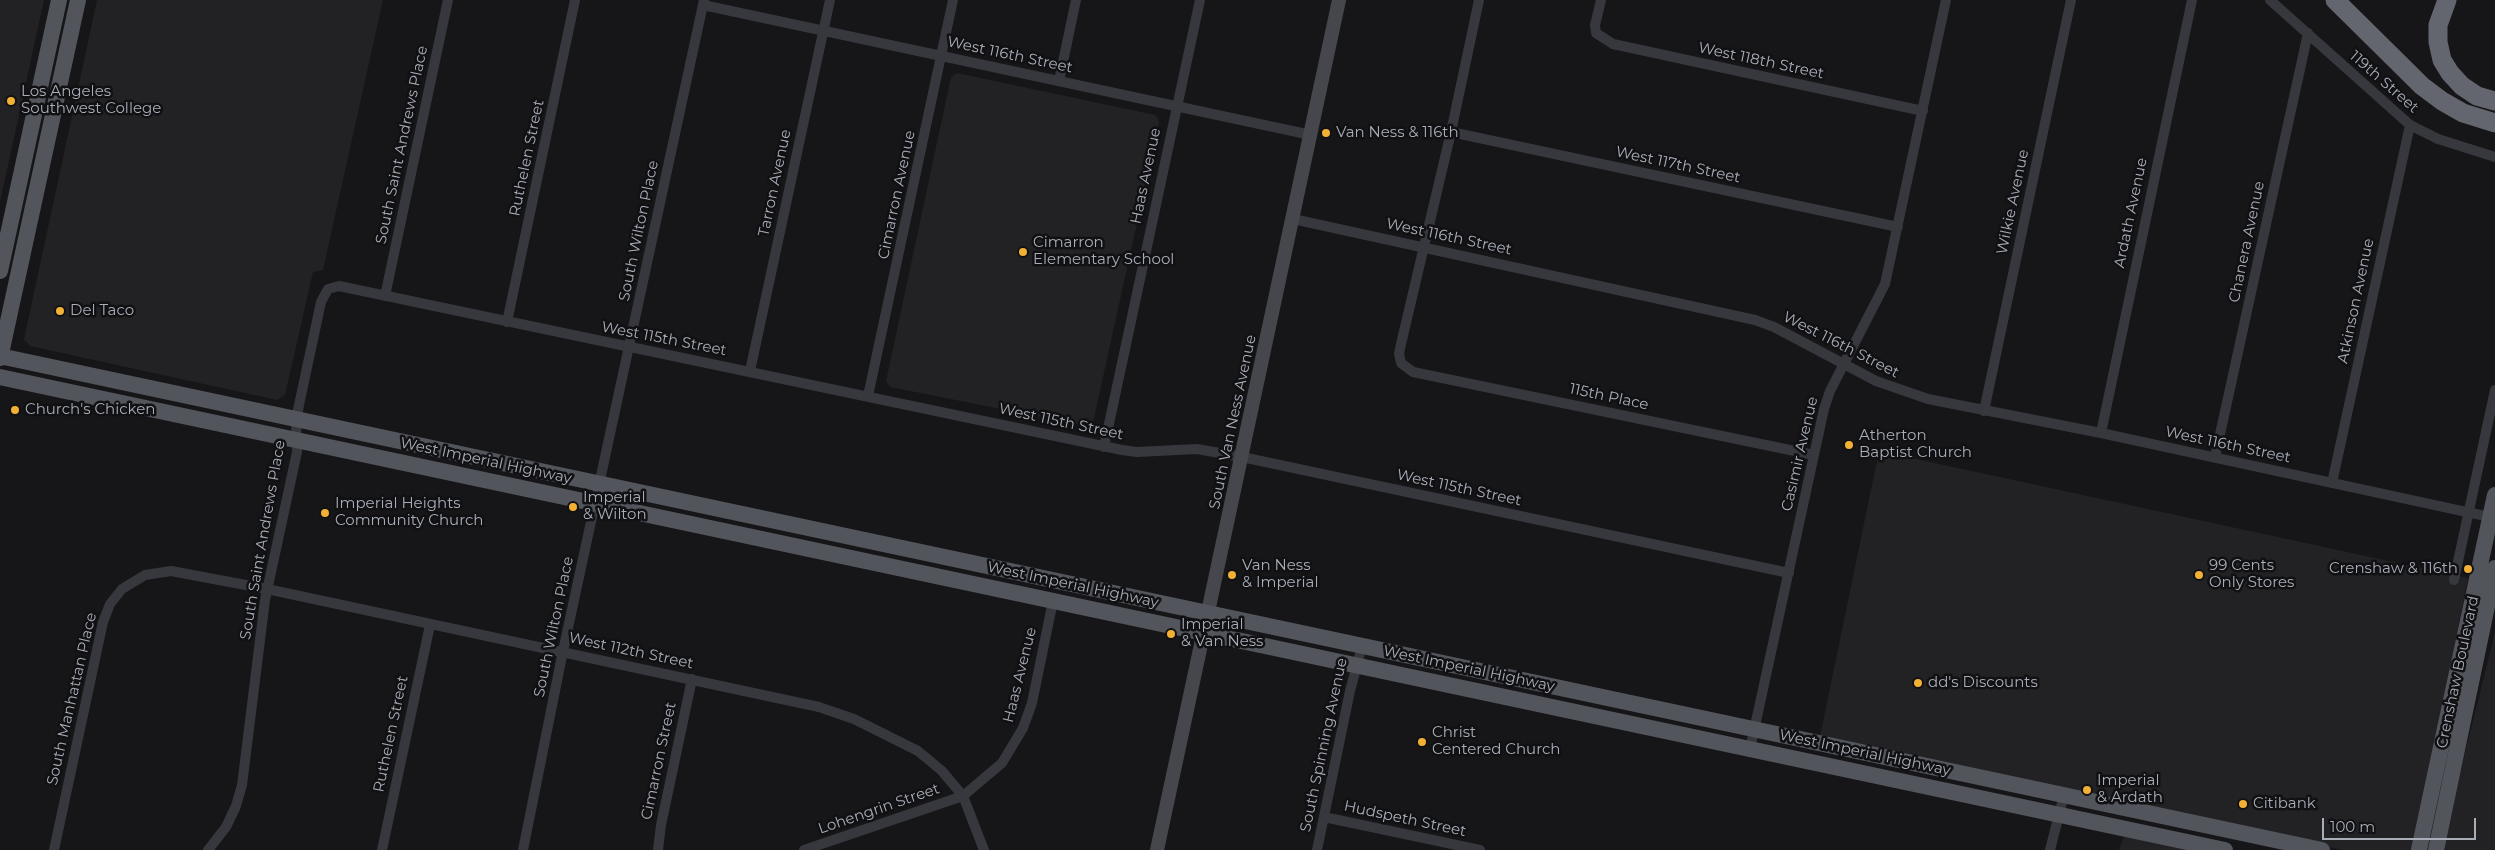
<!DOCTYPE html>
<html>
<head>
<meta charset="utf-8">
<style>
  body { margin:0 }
  #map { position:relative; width:2495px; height:850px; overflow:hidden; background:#161618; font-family:Montserrat,sans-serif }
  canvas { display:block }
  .scale { position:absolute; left:2322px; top:818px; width:154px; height:22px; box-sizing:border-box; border:2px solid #a8adb8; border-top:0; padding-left:6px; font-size:15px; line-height:18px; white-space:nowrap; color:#a8adb8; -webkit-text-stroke:4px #111113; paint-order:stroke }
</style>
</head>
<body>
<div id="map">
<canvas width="2495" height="850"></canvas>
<div class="scale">100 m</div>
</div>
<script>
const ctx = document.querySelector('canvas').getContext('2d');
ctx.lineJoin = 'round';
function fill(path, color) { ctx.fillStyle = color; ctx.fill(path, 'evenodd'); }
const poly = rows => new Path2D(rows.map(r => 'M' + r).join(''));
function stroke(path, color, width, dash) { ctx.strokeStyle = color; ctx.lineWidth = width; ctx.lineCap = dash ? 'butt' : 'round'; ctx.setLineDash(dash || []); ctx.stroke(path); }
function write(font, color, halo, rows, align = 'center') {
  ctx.font = font + ' Montserrat,sans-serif'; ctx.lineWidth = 5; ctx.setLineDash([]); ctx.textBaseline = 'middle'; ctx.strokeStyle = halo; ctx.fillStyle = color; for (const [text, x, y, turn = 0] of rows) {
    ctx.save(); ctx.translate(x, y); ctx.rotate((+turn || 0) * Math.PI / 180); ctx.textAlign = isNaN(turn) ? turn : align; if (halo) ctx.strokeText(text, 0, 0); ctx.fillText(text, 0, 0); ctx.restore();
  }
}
const built = poly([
  [0,0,44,0,0,202],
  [97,0,383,0,323,270,313,272,285,395,277,400,30,346,24,339],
  [957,73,1155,115,1158,118,1159,123,1092,427,890,387,886,381,951,77],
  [1879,451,2468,578,2415,850,2343,850,1819,741],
  [2495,632,2495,850,2441,850],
  [2125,834,2204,850,2119,850]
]);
const street = poly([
  [1479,0,1451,132,1401,344,1399,354,1401,363,1413,372,1814,455],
  [1601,0,1595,25,1596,33,1613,44,1923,111],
  [2270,0,2410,125,2438,139,2495,157],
  [703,5,1311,135],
  [1059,81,1076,0],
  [1451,132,1898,227],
  [1293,219,1755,320,1774,327,1876,381,1928,399,2101,433,2495,518],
  [385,296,448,0],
  [507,322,575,0],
  [750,371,830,0],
  [868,396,953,0],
  [1984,411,2071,0],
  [2101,433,2192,0],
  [1104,447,1200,0],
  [2215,457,2308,33],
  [2332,483,2410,125],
  [2454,580,2495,390],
  [1750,749,1824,409,1830,391,1885,284,1946,0],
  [1324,817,1480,850],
  [54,850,103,622,110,604,122,589,145,575,171,571,267,589,819,707,854,719,918,751,942,771,963,796,804,850],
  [208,850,226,827,236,806,242,785,265,600,297,452,296,421,299,405,321,302,328,289,339,286,1122,450,1137,452,1197,449,1242,457,1789,573],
  [382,850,430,625],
  [523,850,563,651,704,0],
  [658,850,661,825,692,679],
  [984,850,963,796,1002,763,1023,728,1032,703,1053,601],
  [1317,850,1350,691,1362,646],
  [2050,850,2064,795]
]);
const secondary = poly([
  [1157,850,1339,0]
]);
const primary = poly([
  [0,271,59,0],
  [0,356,2322,850],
  [0,358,78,0],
  [0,377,2225,850],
  [2419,850,2495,495],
  [2436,850,2495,568]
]);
const highway = poly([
  [2335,0,2422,86,2442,101,2463,113,2495,123],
  [2447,0,2438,25,2438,42,2442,60,2450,73,2462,86,2477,96,2495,101]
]);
const markers = [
  [11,101,5,"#f2b134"],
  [1326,133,5,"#f2b134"],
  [1023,252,5,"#f2b134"],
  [60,311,5,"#f2b134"],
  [15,410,5,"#f2b134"],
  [1849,445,5,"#f2b134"],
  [573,507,5,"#f2b134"],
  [325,513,5,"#f2b134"],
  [2468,569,5,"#f2b134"],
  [1232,575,5,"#f2b134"],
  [2199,575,5,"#f2b134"],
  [1171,634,5,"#f2b134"],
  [1918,683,5,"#f2b134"],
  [1422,742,5,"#f2b134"],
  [2087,790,5,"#f2b134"],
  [2243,804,5,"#f2b134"]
];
const streetNames = [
  ["West 116th Street",1010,55,12],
  ["West 118th Street",1761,61,12],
  ["119th Street",2384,82,41],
  ["South Saint Andrews Place",402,145,-78],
  ["Ruthelen Street",527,158,-78],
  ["West 117th Street",1678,165,12],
  ["Haas Avenue",1146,176,-78],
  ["Tarron Avenue",775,183,-78],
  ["Cimarron Avenue",897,195,-78],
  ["Wilkie Avenue",2013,202,-78],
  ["Ardath Avenue",2131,213,-78],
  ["South Wilton Place",639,231,-78],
  ["West 116th Street",1449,237,12],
  ["Chanera Avenue",2247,242,-78],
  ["Atkinson Avenue",2356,301,-78],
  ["West 115th Street",664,339,11],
  ["West 116th Street",1841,345,27],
  ["115th Place",1609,397,12],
  ["West 115th Street",1061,422,12],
  ["South Van Ness Avenue",1233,422,-78],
  ["West 116th Street",2228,445,12],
  ["Casimir Avenue",1800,454,-77],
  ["West Imperial Highway",486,461,12],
  ["West 115th Street",1459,488,12],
  ["South Saint Andrews Place",263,540,-80],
  ["West Imperial Highway",1073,585,12],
  ["South Wilton Place",554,627,-78],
  ["West 112th Street",631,651,12],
  ["West Imperial Highway",1469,669,12],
  ["Crenshaw Boulevard",2458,672,-78],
  ["Haas Avenue",1020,675,-76],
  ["South Manhattan Place",72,699,-77],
  ["Ruthelen Street",391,734,-78],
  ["South Spinning Avenue",1324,745,-78],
  ["West Imperial Highway",1865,753,12],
  ["Cimarron Street",659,761,-78],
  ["Lohengrin Street",879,809,-19],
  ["Hudspeth Street",1405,819,12]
];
const poiNames = [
  ["Los Angeles",21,92],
  ["Southwest College",21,109],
  ["Van Ness & 116th",1336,133],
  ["Cimarron",1033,243],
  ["Elementary School",1033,260],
  ["Del Taco",70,311],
  ["Church's Chicken",25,410],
  ["Atherton",1859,436],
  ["Baptist Church",1859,453],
  ["Imperial",583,498],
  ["& Wilton",583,515],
  ["Imperial Heights",335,504],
  ["Community Church",335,521],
  ["Van Ness",1242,566],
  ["& Imperial",1242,583],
  ["99 Cents",2209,566],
  ["Only Stores",2209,583],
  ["Crenshaw & 116th",2458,569,"right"],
  ["Imperial",1181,625],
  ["& Van Ness",1181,642],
  ["dd's Discounts",1928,683],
  ["Christ",1432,733],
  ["Centered Church",1432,750],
  ["Imperial",2097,781],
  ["& Ardath",2097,798],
  ["Citibank",2253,804]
];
fill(built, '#222225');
stroke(street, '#37383d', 10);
stroke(secondary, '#45474d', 14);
stroke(primary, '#53555c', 16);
stroke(highway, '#63666e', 19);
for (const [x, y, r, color] of markers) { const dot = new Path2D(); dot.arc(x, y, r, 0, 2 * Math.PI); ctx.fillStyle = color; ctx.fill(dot); stroke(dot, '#111113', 2); }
write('15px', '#a8adb8', '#111113', streetNames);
write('15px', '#a8adb8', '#111113', poiNames, 'left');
</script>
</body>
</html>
